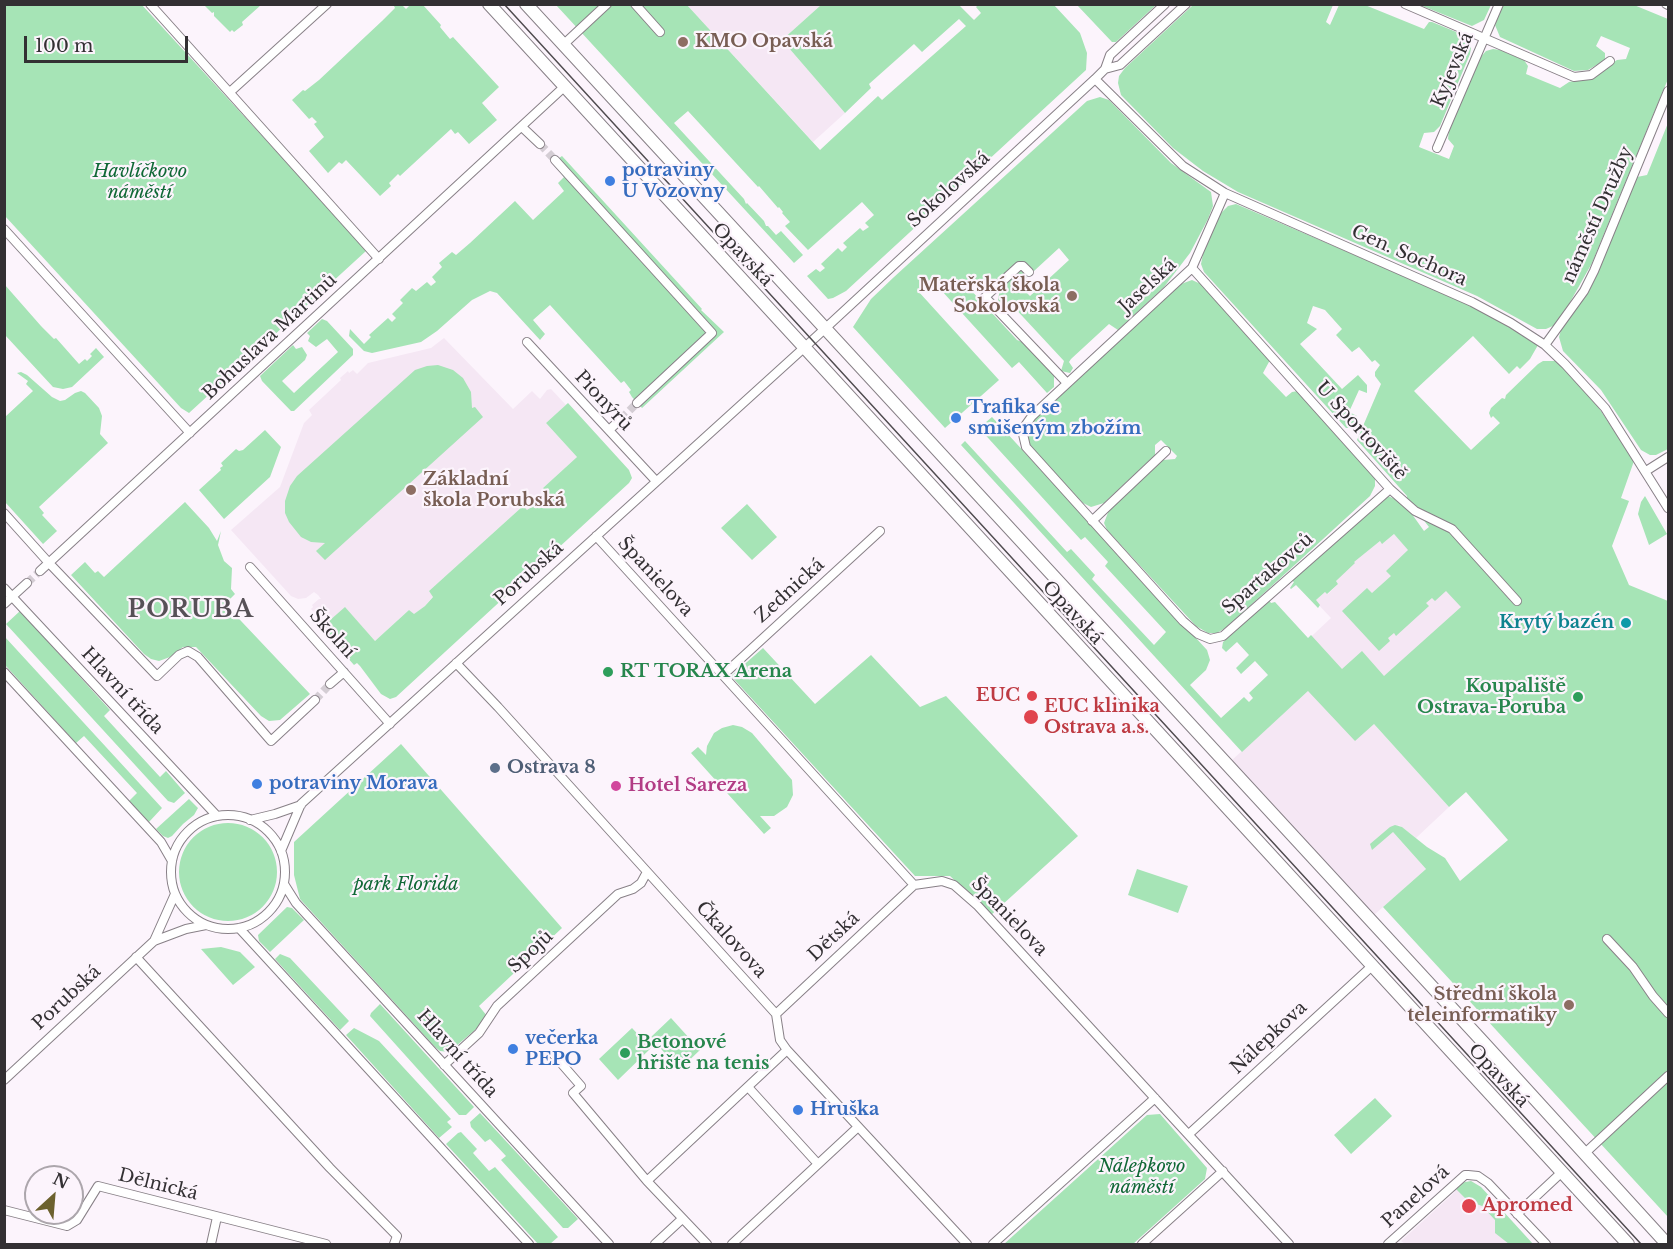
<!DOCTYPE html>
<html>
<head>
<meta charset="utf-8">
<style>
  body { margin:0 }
  #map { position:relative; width:1673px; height:1249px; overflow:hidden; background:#fcf4fc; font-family:"Libre Baskerville",serif }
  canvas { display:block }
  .frame { position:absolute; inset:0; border:6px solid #333033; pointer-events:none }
  .north { position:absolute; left:24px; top:1165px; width:60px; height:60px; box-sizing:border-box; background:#fcf4fc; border:2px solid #aca6ac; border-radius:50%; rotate:26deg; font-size:16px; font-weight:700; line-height:24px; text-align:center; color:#333033 }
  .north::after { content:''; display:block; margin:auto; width:21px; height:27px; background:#6c612e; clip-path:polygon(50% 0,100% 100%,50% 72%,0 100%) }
  .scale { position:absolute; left:24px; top:36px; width:164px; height:27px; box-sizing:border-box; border:3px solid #333033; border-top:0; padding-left:8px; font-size:18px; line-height:21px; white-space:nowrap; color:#333033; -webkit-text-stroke:4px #fcf4fc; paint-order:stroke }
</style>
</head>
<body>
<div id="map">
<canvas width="1673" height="1249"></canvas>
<div class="frame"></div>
<div class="north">N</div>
<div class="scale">100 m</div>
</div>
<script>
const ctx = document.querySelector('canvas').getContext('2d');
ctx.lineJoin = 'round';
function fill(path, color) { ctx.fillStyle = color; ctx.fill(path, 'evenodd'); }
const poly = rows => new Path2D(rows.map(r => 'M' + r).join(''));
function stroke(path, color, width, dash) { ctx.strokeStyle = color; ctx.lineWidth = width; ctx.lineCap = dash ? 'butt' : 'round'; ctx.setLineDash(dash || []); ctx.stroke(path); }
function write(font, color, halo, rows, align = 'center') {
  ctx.font = font + ' "Libre Baskerville",serif'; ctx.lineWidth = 4.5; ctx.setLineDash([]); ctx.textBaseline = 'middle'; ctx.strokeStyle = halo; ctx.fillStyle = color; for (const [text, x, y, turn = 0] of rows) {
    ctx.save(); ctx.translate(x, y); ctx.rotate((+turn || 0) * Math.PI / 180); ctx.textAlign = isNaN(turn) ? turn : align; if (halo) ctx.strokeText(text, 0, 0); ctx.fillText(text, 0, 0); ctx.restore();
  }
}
const built = poly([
  [687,5,821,5,782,40,845,113,813,142],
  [444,338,513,409,532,391,540,399,547,390,551,389,566,405,546,423,577,457,543,488,547,492,537,503,527,511,523,506,429,591,433,596,425,606,413,615,409,610,375,641,345,608,325,625,311,609,313,607,312,605,319,599,321,599,318,595,314,592,306,598,298,599,291,596,231,530,280,487,304,423,312,415,309,410,341,380,340,378,348,371,349,373,353,370,357,374,368,363,431,348],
  [1429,527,1514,613,1374,724,1449,807,1416,838,1399,825,1393,832,1426,869,1374,915,1232,760,1308,691,1283,663,1331,618,1315,601,1325,592,1328,594,1338,584,1336,581,1353,562,1380,541,1383,543,1394,534,1407,548],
  [1471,1181,1481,1187,1533,1244,1405,1244,1401,1241,1455,1192,1453,1189]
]);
const green = poly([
  [396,4,402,5,406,9,409,6,407,5,423,5,441,25,440,27,450,39,453,37,499,87,482,103,497,120,469,144,458,132,455,134,451,129,400,176,398,174,389,183,391,186,380,196,346,160,342,164,339,162,328,173,309,151,324,137,314,124,317,122,312,117,309,119,292,100,303,90,305,91,319,80,382,21,395,8,394,6],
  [5,5,142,5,364,247,366,251,189,413,181,408,5,216],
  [204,5,261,5,242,22,243,25,234,32,232,30,230,32,214,16,214,12,212,13],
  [556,5,687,5,820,150,878,96,882,100,966,26,959,19,922,52,914,44,869,84,871,88,845,113,782,40,821,5,959,5,974,20,981,13,976,7,978,5,1054,5,1080,33,1087,53,1086,70,846,291,833,298,828,299,807,276,816,269,820,272,825,268,821,264,838,248,842,252,847,247,843,243,860,228,863,231,869,227,865,223,874,215,862,202,808,250,785,226,790,222,782,213,783,212,779,207,778,208,759,186,758,187,688,111,674,123,744,199,746,204,747,203,764,221,766,226,768,226,776,235,781,231,803,255,794,263],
  [1077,5,1156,5,1116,42,1112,42],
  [1193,5,1333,5,1326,22,1330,25,1339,5,1365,5,1424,29,1429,22,1432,22,1466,36,1471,48,1470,54,1440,126,1434,132,1424,133,1419,147,1449,159,1454,146,1448,139,1449,130,1479,59,1486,51,1493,49,1500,50,1524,60,1528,66,1526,74,1560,88,1569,82,1588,78,1617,60,1626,59,1630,48,1601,36,1596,46,1605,53,1605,60,1588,70,1574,71,1500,37,1495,25,1502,5,1634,5,1668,19,1668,79,1592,263,1569,304,1555,325,1546,329,1537,329,1477,296,1238,192,1203,171,1173,148,1121,95,1118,83,1119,76,1125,68],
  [1420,5,1491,5,1484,20,1472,26],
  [1100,97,1109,100,1171,163,1211,192,1213,206,1208,219,1190,253,1164,287,1118,330,1109,324,1071,359,1069,362,1073,368,1070,373,1061,371,1064,361,1011,304,1005,309,1002,309,998,300,1000,289,1020,269,1027,277,1019,285,1030,296,1069,260,1059,248,1034,271,1026,263,992,285,986,286,975,281,968,287,1017,340,1025,343,1054,375,1054,387,1047,393,1019,362,1012,368,931,279,918,291,999,380,945,428,853,327,871,299,894,277,1087,101],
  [1668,123,1668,449,1656,455,1650,455,1641,450,1601,390,1563,351,1559,337,1561,330,1586,293,1637,177,1647,175],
  [562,156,702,309,701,310,724,332,642,408,632,397,629,392,631,390,624,381,621,383,550,305,533,320,545,334,540,340,497,293,490,291,472,300,437,331,421,342,372,353,364,351,349,336,350,329,364,344,371,337,369,335,388,318,392,322,396,318,392,314,403,303,400,300,412,288,416,291,427,282,431,286,436,282,432,277,442,267,439,263,452,252,456,255,470,243,515,201,533,220,564,191,558,183,564,177,552,163],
  [1236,204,1471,305,1492,316,1538,345,1530,359,1520,369,1517,366,1509,374,1473,336,1414,391,1471,450,1500,423,1493,416,1491,418,1489,413,1491,408,1502,398,1505,399,1506,395,1538,364,1543,361,1558,361,1595,402,1634,461,1621,498,1629,501,1612,546,1629,585,1668,601,1668,1217,1383,907,1426,869,1393,832,1372,850,1370,844,1390,827,1395,825,1402,827,1427,847,1445,858,1460,881,1508,840,1466,792,1449,807,1374,724,1355,741,1308,691,1242,752,961,445,965,441,1067,552,1071,549,1095,575,1092,579,1154,645,1166,632,1105,566,1108,562,1085,537,1081,540,979,428,992,417,1207,650,1210,660,1206,670,1190,685,1221,718,1244,697,1249,702,1253,698,1249,693,1268,675,1255,661,1241,674,1236,668,1249,655,1237,642,1226,652,1222,648,1223,642,1269,600,1271,603,1275,602,1308,638,1311,635,1342,669,1362,651,1384,676,1461,607,1446,591,1435,601,1432,598,1426,603,1429,606,1396,636,1394,633,1388,638,1390,641,1379,651,1342,611,1367,588,1372,593,1391,576,1386,571,1408,550,1394,534,1382,544,1380,541,1354,562,1355,563,1336,581,1338,584,1327,594,1325,592,1316,600,1320,605,1318,608,1296,585,1291,589,1290,588,1294,582,1291,580,1388,496,1404,503,1424,531,1429,527,1407,499,1407,496,1357,440,1381,384,1375,376,1375,372,1380,365,1375,360,1372,362,1359,347,1352,352,1336,335,1342,329,1325,310,1313,306,1307,323,1317,329,1300,344,1342,389,1358,375,1367,385,1367,393,1359,390,1349,412,1357,416,1354,424,1349,428,1346,428,1204,272,1201,264,1203,254,1218,216,1228,206],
  [1192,280,1203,285,1270,360,1263,373,1286,397,1292,392,1298,391,1373,473,1375,479,1375,486,1370,496,1227,627,1217,633,1208,633,1196,626,1107,530,1104,523,1109,510,1163,460,1175,459,1177,456,1161,440,1155,445,1155,455,1104,503,1091,507,1083,503,1029,445,1027,433,1032,421,1181,284],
  [5,285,41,326,54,339,56,338,79,364,85,359,87,361,92,356,90,354,96,348,104,357,72,387,63,389,53,387,5,335],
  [322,319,327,321,353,349,353,355,294,411,291,411,262,381,260,376,293,345,296,349,302,347,307,355,305,360,282,381,294,393,338,352,327,339,316,347,308,341,310,336,307,333],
  [438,365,453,370,463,378,471,392,472,408,475,407,483,417,325,560,316,551,325,543,311,542,301,537,289,522,285,513,285,501,290,486,297,476,415,370,427,366],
  [21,372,27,375,52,397,60,401,65,400,75,393,81,391,85,393,99,408,102,416,100,434,108,443,39,507,44,513,42,515,57,531,43,544,5,502,5,417,33,391,26,384,28,381,17,373],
  [568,403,629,470,632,478,629,483,396,697,390,699,381,694,360,666,357,663,354,665,321,628,345,607,375,641,409,610,414,614,425,606,433,597,429,591,523,506,527,510,537,503,547,493,543,488,577,457,546,423],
  [265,430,281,447,270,477,224,519,199,490,221,470,220,468,223,466,221,463,236,449,239,451,243,450],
  [1645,496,1667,534,1649,545,1638,514,1641,502],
  [185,502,209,528,217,541,221,531,218,545,224,561,232,568,231,589,235,594,225,604,310,694,280,720,269,721,261,716,196,647,183,647,170,657,159,661,151,659,144,654,71,575,85,562,95,573,98,571,104,577],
  [747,504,777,537,752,560,721,528],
  [20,611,110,710,104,716,160,777,166,771,185,793,174,803,168,801,6,624],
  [5,637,162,808,149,822,129,801,137,793,84,736,76,743,5,665],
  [763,648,815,704,871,655,920,707,946,696,1078,836,991,915,950,876,915,876,731,676],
  [733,725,742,727,752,733,792,780,793,795,787,807,774,816,760,816,771,828,764,834,691,753,698,747,706,755,707,746,714,733,722,728],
  [401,744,562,928,479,1006,487,1016,482,1024,449,1052,440,1051,435,1047,300,899,294,875,294,842],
  [189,799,198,808,194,815,183,824,172,836,168,838,163,836,156,829],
  '179 872a49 49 0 1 1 98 0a49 49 0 1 1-98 0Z',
  [1137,869,1188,886,1178,913,1128,895],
  [287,907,292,908,304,920,270,952,259,941,258,935],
  [221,947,240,952,255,967,233,985,201,949],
  [280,954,290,958,349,1021,340,1030,275,959],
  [380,1004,474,1107,466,1115,459,1115,370,1016,371,1013],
  [671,1018,700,1050,679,1070,651,1037],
  [354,1028,379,1041,451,1119,447,1122,452,1127,439,1138,346,1035],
  [632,1028,651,1048,618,1080,599,1059],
  [1375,1098,1392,1116,1351,1154,1334,1135],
  [480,1113,578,1219,568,1228,563,1228,501,1160,506,1156,490,1139,485,1142,471,1127,470,1122],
  [1160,1114,1207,1168,1205,1179,1133,1244,1004,1244,1147,1115],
  [461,1132,477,1149,473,1153,489,1171,495,1167,558,1237,550,1244,538,1244,446,1144,458,1133],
  [1471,1181,1481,1187,1533,1244,1509,1244,1495,1233,1495,1220,1482,1206,1468,1201,1455,1188,1460,1183]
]);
const minorTunnel = poly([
  [540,144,555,160],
  [621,419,637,403],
  [27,583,40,571],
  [315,700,330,684]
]);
const minor = poly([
  [150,4,379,259],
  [635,4,660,32],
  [1405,4,1574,77,1591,75,1610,61],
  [1666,4,1668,5],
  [563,45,607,4],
  [1105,69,1120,65,1186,4],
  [1095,79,1183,166,1225,193,1472,302,1511,323,1545,345,1565,364,1605,408,1668,508],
  [230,92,327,4],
  [522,127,540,144],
  [1437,148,1499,4],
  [555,160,712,333,637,403],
  [1225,193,1192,268,1032,416,1022,430,1026,447,1183,621,1198,634,1210,639,1223,636,1390,489],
  [4,229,190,433],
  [1192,268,1390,489,1415,511,1452,529,1517,601],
  [1029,272,1023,266,1019,266,985,297,1067,383],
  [527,342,656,481],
  [1545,345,1584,291,1594,271,1668,91],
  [609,430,621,419],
  [1646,471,1668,457],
  [4,513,49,563,157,676,179,655,188,651,198,657,271,741,315,700],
  [1092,521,1166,451],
  [596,536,914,885],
  [250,567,390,724],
  [40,571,564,87],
  [4,588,217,816],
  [4,604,27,583],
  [456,663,498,707,776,1014,780,1040,787,1050,967,1244],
  [4,672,161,842,172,861],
  [723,675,880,531],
  [330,684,344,672],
  '171 872a57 57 0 1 1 114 0a57 57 0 1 1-114 0Z',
  [250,820,275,814,301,805],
  [281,851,301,804,817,336,1095,79,1105,69,1110,55,1165,4],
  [284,884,296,903,609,1244],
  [914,885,942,881,954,885,978,906,1289,1244],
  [239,928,529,1244],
  [1607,939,1633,967,1653,996,1668,1013],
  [154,941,175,894],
  [136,957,330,1168,397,1236,394,1244],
  [776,1014,914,885],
  [554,1055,581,1086,573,1093,647,1181],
  [444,1065,479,1033,497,1006,618,894,633,889,641,883,647,872],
  [4,1080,154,941,186,929,206,925],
  [748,1087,818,1164],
  [1189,1134,1372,966],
  [1584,1154,1668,1076],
  [4,1210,67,1226,77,1220,98,1186,326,1244],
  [1517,1214,1562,1172],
  [211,1244,217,1217],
  [655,1244,682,1219],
  [707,1244,647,1181,787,1050],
  [732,1244,858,1127],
  [993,1244,1155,1098],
  [1142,1244,1223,1171],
  [1388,1244,1465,1175,1468,1175,1478,1176,1488,1183,1546,1244]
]);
const secondary = poly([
  [489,4,1628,1244],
  [526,4,1483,1042,1667,1244]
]);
const tram = poly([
  [504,4,1641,1244]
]);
const markers = [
  [683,42,6,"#8d6e63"],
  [610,181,6,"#3f7fe0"],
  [1072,296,6,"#8d6e63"],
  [956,418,6,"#3f7fe0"],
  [411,490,6,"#8d6e63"],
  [1626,623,6,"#0f9aa8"],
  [608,672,6,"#2e9e5b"],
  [1032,696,6,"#e0444e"],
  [1578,697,6,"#2e9e5b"],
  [1031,717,8,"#e0444e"],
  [495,768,6,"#5c6f8a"],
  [257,784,6,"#3f7fe0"],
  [616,786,6,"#d1479c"],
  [1569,1005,6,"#8d6e63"],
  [513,1049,6,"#3f7fe0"],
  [625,1053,6,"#2e9e5b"],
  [798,1110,6,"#3f7fe0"],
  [1469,1206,8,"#e0444e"]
];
const educationNames = [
  ["KMO Opavská",695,42],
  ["Mateřská škola",1060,286,"right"],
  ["Sokolovská",1060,307,"right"],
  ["Základní",423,480],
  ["škola Porubská",423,501],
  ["Střední škola",1557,995,"right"],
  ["teleinformatiky",1557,1016,"right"]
];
const streetNames = [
  ["Kyjevská",1453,70,-67],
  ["Sokolovská",949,190,-42],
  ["náměstí Družby",1598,215,-66],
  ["Opavská",742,255,47],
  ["Gen. Sochora",1409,256,24],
  ["Jaselská",1148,286,-43],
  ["Bohuslava Martinů",270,337,-43],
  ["Pionýrů",603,401,47],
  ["U Sportoviště",1361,431,48],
  ["Porubská",529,574,-42],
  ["Spartakovců",1268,574,-41],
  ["Španielova",655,577,47],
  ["Zednická",790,591,-42],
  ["Opavská",1072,613,47],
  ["Školní",332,634,48],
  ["Hlavní třída",122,691,47],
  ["Španielova",1009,917,46],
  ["Dětská",834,937,-43],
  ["Čkalovova",731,940,48],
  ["Spojů",531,952,-43],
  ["Porubská",67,998,-43],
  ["Nálepkova",1269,1038,-43],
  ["Hlavní třída",457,1054,48],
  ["Opavská",1498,1076,47],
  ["Dělnická",158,1185,14],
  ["Panelová",1416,1197,-42]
];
const shopNames = [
  ["potraviny",622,171],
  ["U Vozovny",622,192],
  ["Trafika se",968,408],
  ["smišeným zbožím",968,429],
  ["potraviny Morava",269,784],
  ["večerka",525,1039],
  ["PEPO",525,1060],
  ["Hruška",810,1110]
];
const parkNames = [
  ["Havlíčkovo",140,172],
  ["náměstí",140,193],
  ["park Florida",406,885],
  ["Nálepkovo",1142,1167],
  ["náměstí",1142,1188]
];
const cultureNames = [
  ["Krytý bazén",1614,623]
];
const leisureNames = [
  ["RT TORAX Arena",620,672],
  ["Koupaliště",1566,687,"right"],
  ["Ostrava-Poruba",1566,708,"right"],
  ["Betonové",637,1043],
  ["hřiště na tenis",637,1064]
];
const healthNames = [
  ["EUC",1020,696,"right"],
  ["EUC klinika",1044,707],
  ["Ostrava a.s.",1044,728],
  ["Apromed",1482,1206]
];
const serviceNames = [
  ["Ostrava 8",507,768]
];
const hotelNames = [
  ["Hotel Sareza",628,786]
];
const districtNames = [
  ["PORUBA",191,610]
];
fill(built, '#f5e7f4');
fill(green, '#a6e4b6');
stroke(minorTunnel, '#d4cdd4', 8, [8, 4]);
stroke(minor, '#888087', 10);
stroke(secondary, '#888087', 14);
stroke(minor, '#fff', 8);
stroke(secondary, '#fff', 12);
stroke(tram, '#504c50', 1.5);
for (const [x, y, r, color] of markers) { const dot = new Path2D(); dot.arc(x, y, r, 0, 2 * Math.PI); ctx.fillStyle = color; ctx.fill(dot); stroke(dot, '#fcf4fc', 2); }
write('bold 18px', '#785e54', '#fcf4fc', educationNames, 'left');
write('18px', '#333033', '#fcf4fc', streetNames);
write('bold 18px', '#366cbe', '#fcf4fc', shopNames, 'left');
write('italic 18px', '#106836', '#fcf4fc', parkNames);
write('bold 18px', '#0d838f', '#fcf4fc', cultureNames, 'right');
write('bold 18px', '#27864d', '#fcf4fc', leisureNames, 'left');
write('bold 18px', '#be3a42', '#fcf4fc', healthNames, 'left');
write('bold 18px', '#4e5e75', '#fcf4fc', serviceNames, 'left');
write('bold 18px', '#b23c85', '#fcf4fc', hotelNames, 'left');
ctx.letterSpacing = '1.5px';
write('bold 24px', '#575157', '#fcf4fc', districtNames);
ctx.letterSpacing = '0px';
</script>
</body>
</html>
